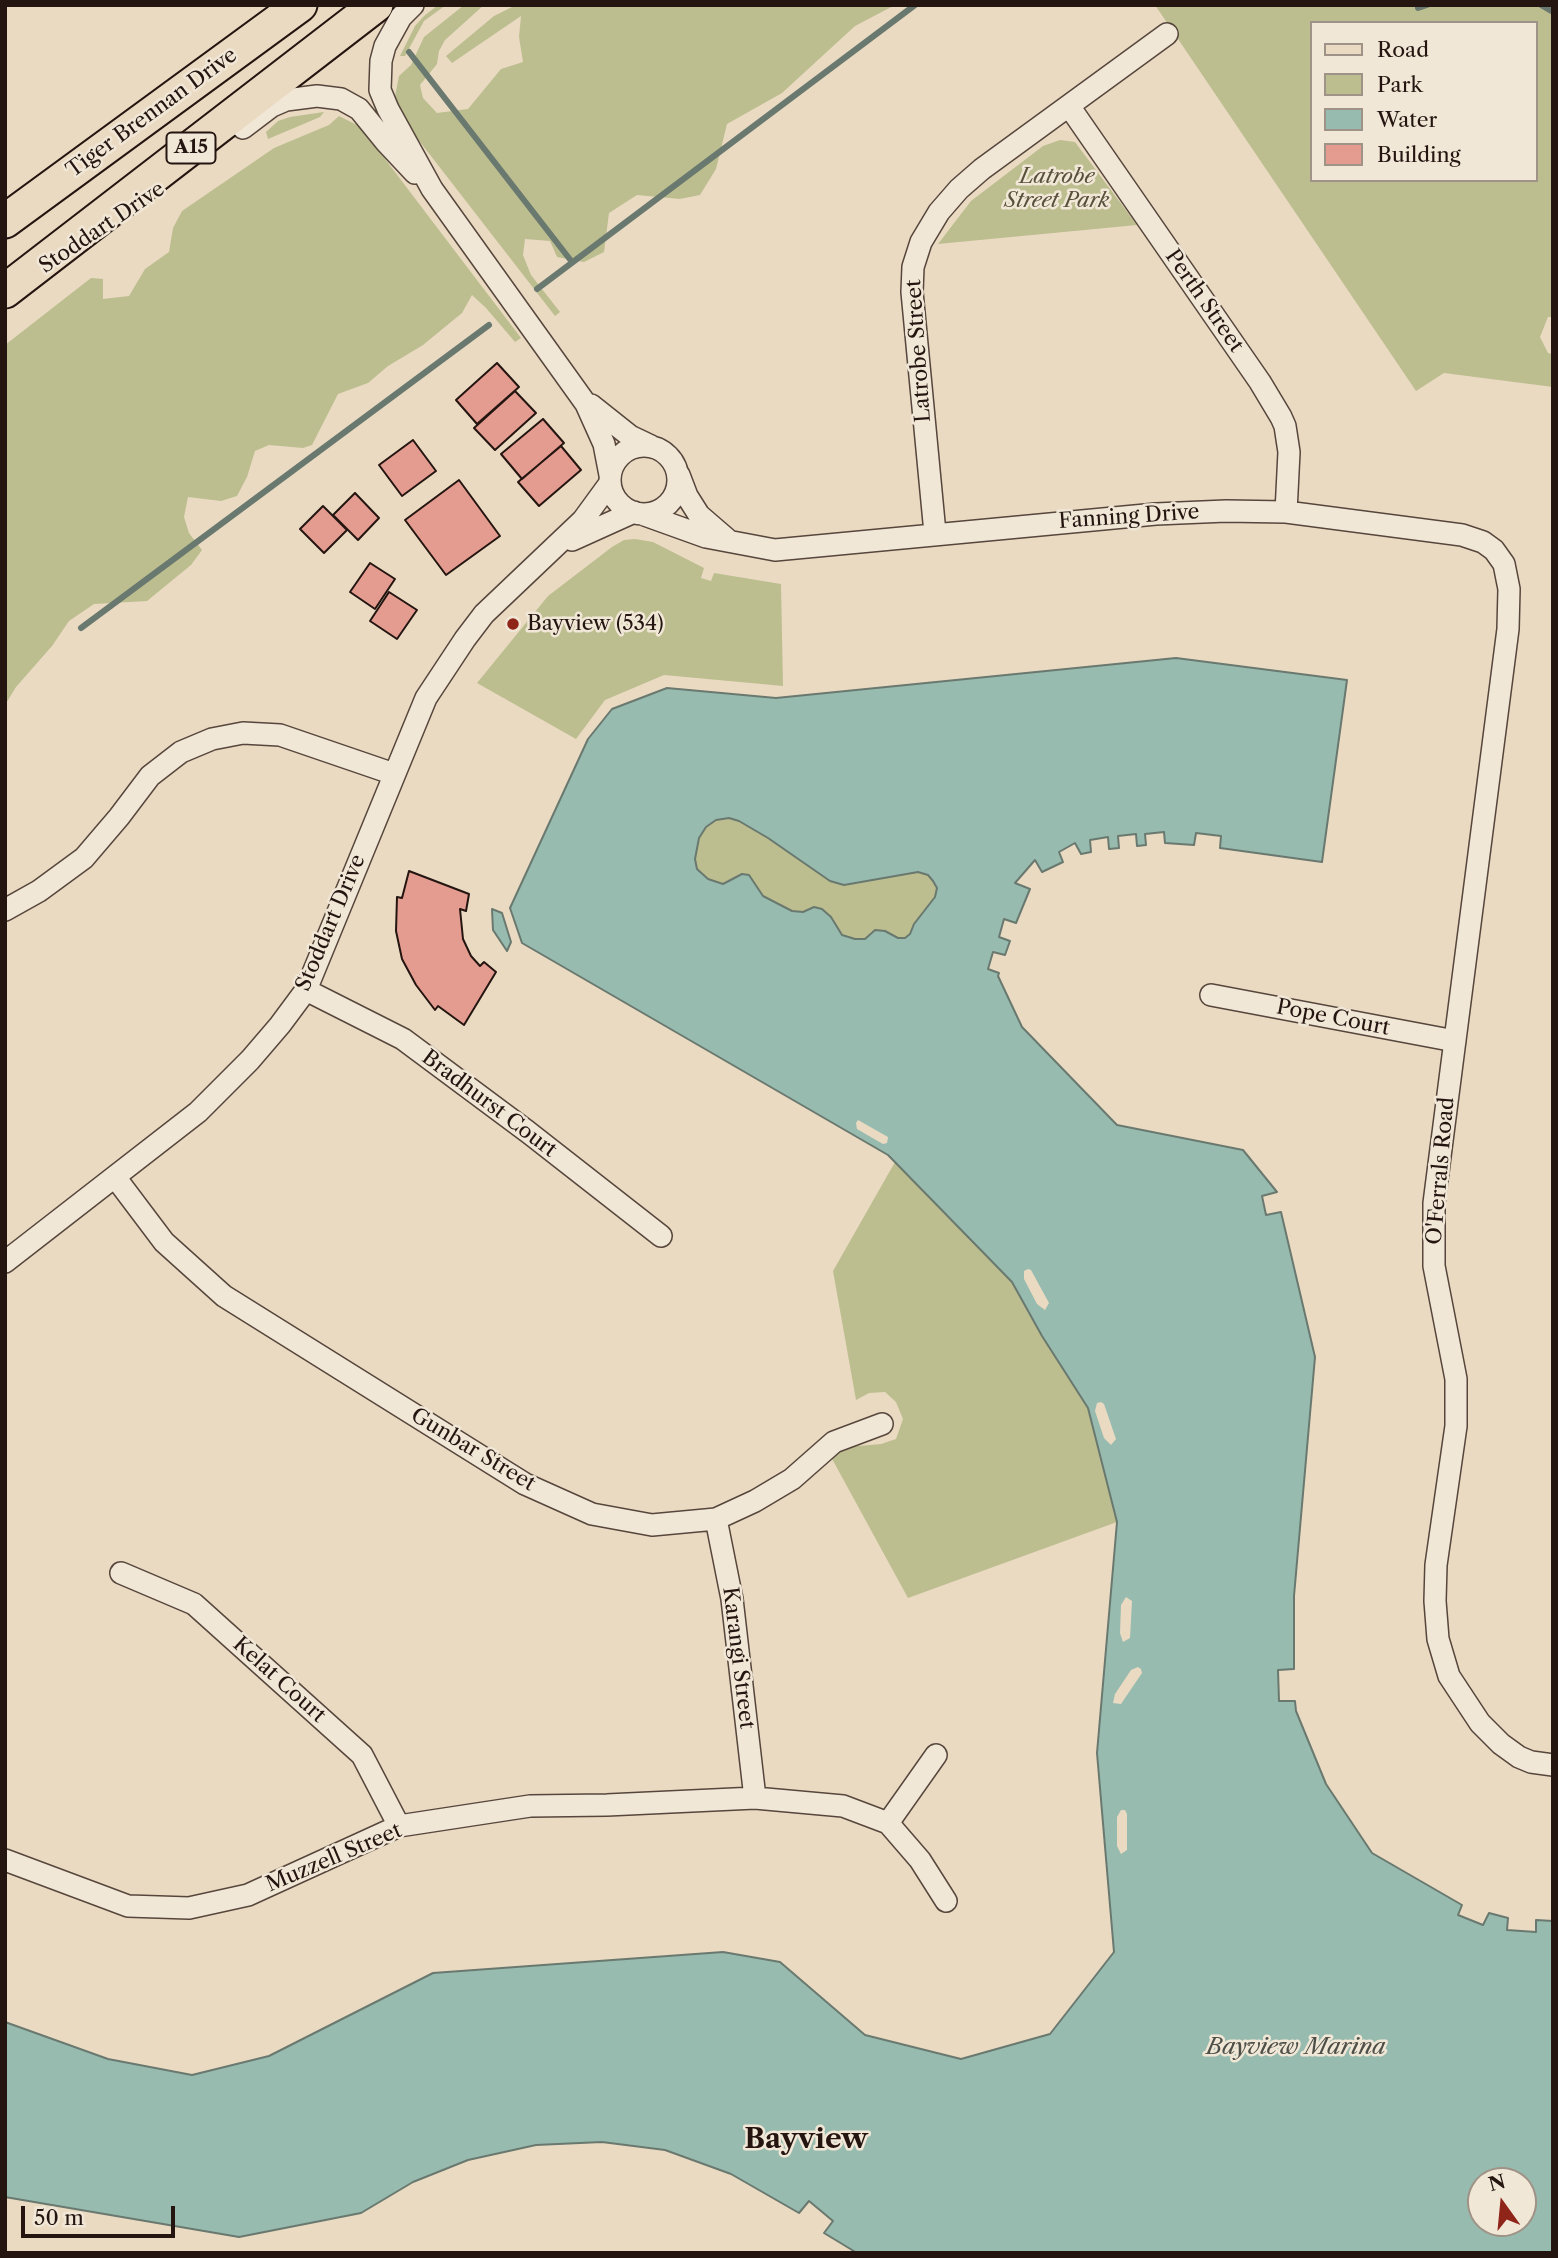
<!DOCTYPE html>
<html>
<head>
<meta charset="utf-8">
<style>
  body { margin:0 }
  #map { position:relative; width:1558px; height:2258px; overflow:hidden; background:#eadac2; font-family:"Libre Caslon Text",serif }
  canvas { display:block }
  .frame { position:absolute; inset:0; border:7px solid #241510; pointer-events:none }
  .legend { position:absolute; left:1310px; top:21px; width:228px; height:161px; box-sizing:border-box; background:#f1e7d7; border:2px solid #9f9387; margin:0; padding:9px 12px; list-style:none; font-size:21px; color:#241510 }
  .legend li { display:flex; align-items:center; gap:14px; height:35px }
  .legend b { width:35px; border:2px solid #9f9387 }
  .north { position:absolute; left:1467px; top:2167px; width:70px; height:70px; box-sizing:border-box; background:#f1e7d7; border:2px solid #9f9387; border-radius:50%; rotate:345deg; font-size:19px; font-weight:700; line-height:28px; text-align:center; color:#241510 }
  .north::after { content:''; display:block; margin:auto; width:24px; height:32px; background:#8f2418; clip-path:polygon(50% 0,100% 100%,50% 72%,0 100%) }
  .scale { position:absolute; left:21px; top:2206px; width:154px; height:32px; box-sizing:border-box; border:4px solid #241510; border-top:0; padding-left:9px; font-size:21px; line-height:24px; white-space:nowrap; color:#241510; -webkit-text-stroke:5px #f1e7d7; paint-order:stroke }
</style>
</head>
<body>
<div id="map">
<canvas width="1558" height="2258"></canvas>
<div class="frame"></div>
<ul class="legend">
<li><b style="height:9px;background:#eadac2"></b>Road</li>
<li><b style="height:19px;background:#bcbe8f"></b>Park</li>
<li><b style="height:19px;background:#98bbaf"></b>Water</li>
<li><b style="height:19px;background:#e49c90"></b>Building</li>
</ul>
<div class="north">N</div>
<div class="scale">50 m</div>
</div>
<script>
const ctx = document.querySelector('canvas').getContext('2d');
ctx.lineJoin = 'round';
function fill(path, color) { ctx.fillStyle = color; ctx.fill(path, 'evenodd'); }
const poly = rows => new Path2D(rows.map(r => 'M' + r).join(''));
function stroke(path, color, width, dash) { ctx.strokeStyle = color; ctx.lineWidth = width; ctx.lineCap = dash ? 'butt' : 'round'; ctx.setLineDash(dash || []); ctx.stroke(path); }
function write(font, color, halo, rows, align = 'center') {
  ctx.font = font + ' "Libre Caslon Text",serif'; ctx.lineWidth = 5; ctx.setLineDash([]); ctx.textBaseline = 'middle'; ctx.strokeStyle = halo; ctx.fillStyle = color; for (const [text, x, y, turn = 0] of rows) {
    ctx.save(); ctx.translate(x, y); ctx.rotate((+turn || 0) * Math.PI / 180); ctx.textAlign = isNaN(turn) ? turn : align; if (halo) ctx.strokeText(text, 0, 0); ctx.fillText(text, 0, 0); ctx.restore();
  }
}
const green = poly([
  [438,5,446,5,424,21,405,56,400,56,415,26,424,16],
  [464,5,484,5,445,40,439,51,437,64,420,85,423,98,437,113,468,109,501,69,523,62,519,37,521,16,452,63,446,56,494,16,516,5,895,5,855,26,782,93,727,124,716,169,700,195,680,199,637,195,609,213,604,252,584,262,557,257,550,241,525,239,523,255,531,275,560,312,555,316,417,138,401,113,395,96,399,76,411,65,424,37],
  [1155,5,1553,5,1553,317,1548,317,1540,337,1548,353,1553,354,1553,387,1444,373,1416,391],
  [1311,23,1535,23,1535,180,1311,180],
  [324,112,320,117,268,139,266,132,278,121,290,117],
  [339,116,357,125,363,130,521,338,515,342,486,308,472,295,462,313,423,345,388,366,368,383,338,394,312,445,303,448,269,445,255,451,247,477,237,496,221,501,188,497,184,517,189,533,202,550,191,565,147,601,94,604,69,621,52,646,16,687,5,705,5,345,91,278,103,279,103,299,129,296,145,269,169,252,173,228,182,211,274,148,329,125],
  [1060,140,1075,142,1137,225,938,244,971,201,1043,146],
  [635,539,653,542,704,568,701,578,711,581,714,573,781,584,783,686,664,675,605,700,576,739,477,683,548,596,612,547,624,540],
  [729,818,739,821,768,838,830,881,844,885,918,872,928,875,933,881,937,888,935,897,914,924,910,934,905,938,898,938,885,931,872,931,865,939,855,939,842,936,831,917,814,908,803,912,792,911,763,896,742,874,723,884,708,879,697,869,695,859,699,838,706,827,717,820],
  [895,1162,1012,1282,1042,1336,1088,1408,1117,1522,908,1598,831,1457,847,1447,881,1444,896,1439,903,1419,896,1402,885,1392,869,1393,856,1400,833,1271]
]);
const water = poly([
  [1176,658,1347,680,1322,862,1220,848,1221,836,1196,833,1194,845,1165,843,1164,832,1145,834,1146,845,1137,846,1136,834,1118,836,1119,848,1109,849,1108,837,1090,840,1091,852,1081,854,1075,843,1059,852,1063,862,1042,872,1035,860,1015,883,1030,889,1016,923,1004,919,999,937,1010,941,1005,955,993,952,988,969,999,973,998,976,1022,1027,1117,1125,1243,1150,1277,1192,1262,1196,1266,1215,1281,1212,1315,1357,1294,1596,1294,1669,1278,1670,1279,1701,1295,1701,1296,1711,1326,1784,1372,1853,1462,1905,1458,1915,1483,1925,1489,1913,1508,1918,1507,1930,1536,1932,1536,1920,1553,1921,1553,2253,857,2253,824,2233,833,2221,809,2201,799,2213,731,2174,665,2150,602,2142,536,2145,468,2160,413,2182,361,2213,239,2237,5,2197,5,2022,108,2059,192,2075,269,2056,433,1973,723,1952,780,1962,865,2035,961,2059,1050,2034,1114,1952,1097,1753,1117,1522,1088,1408,1042,1336,1012,1282,888,1155,522,943,510,908,588,739,612,709,667,688,776,698,1176,658],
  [729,818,739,821,768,838,830,881,844,885,918,872,928,875,933,881,937,888,935,897,914,924,910,934,905,938,898,938,885,931,875,930,865,939,855,939,842,935,831,917,822,909,814,907,803,912,792,911,763,896,749,875,742,874,723,884,708,879,697,869,695,859,699,838,706,827,716,820,729,818],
  [1481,2181,1523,2181,1523,2223,1481,2223,1481,2181],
  [492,909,502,913,511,942,507,951,493,930,492,909]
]);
const pier = poly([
  [858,1120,888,1137,887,1143,883,1144,857,1129,856,1123],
  [1028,1269,1031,1270,1049,1303,1045,1310,1037,1304,1024,1279,1024,1271],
  [1101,1402,1104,1404,1116,1439,1111,1445,1104,1438,1095,1411,1097,1403],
  [1126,1597,1132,1601,1130,1638,1123,1642,1120,1633,1121,1605],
  [1138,1667,1141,1669,1142,1673,1121,1704,1113,1703,1115,1694,1131,1670],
  [1121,1810,1125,1810,1127,1814,1127,1850,1121,1854,1117,1846,1117,1817]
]);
const stream = poly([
  [1541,5,1553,12],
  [1418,8,1427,5],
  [409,52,572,262],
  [537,289,915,5],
  [81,628,489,325]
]);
const building = poly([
  [497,363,519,387,477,424,456,400,497,363],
  [515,391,536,413,495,450,474,428,515,391],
  [543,419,564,443,522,479,501,454,543,419],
  [413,440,436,471,402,496,379,465,413,440],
  [561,446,581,470,539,506,518,482,561,446],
  [459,480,500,536,446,575,405,520,459,480],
  [355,493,379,518,358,540,333,515,355,493],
  [323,506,347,530,324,553,300,529,323,506],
  [370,563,395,579,375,609,350,592,370,563],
  [389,592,417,610,397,639,370,621,389,592],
  [409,871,469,894,466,911,460,909,463,939,471,956,480,966,484,962,496,972,464,1025,438,1006,435,1010,416,985,402,959,396,931,397,897,402,898,409,871]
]);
const minor = poly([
  [413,5,401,17,385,46,381,61,380,90,388,109,432,189,586,404,604,444,610,475],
  [1069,106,1260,382,1281,417,1285,426,1289,452,1286,512],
  [243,128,272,106,286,100,317,96,341,99,359,109,385,141,415,173],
  [591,405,630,436,651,446],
  '610 480a34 34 0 1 1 68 0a34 34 0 1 1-68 0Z',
  [679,475,687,496,699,515,728,540],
  [642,514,706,537,775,550,1156,514,1226,511,1286,512,1462,535,1483,542,1494,550,1504,564,1509,589,1508,629,1434,1203,1434,1266,1456,1379,1456,1426,1436,1565,1435,1601,1438,1639,1449,1676,1480,1723,1501,1744,1519,1757,1531,1762,1553,1765],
  [935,533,912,292,913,267,921,242,939,212,959,189,982,169,1167,34],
  [572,540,634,512],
  [5,910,39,891,84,858,119,817,150,776,181,752,212,739,243,733,280,735,394,774],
  [306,990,403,1039,528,1132,661,1236],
  [1211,995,1455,1041],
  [115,1177,164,1242,224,1296,525,1484,592,1514,652,1525,716,1519,755,1501,792,1479,834,1442,882,1424],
  [5,1262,198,1112,250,1060,280,1025,306,990,426,698,465,639,484,614,583,520,610,483],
  [716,1519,732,1599,755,1798],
  [121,1573,194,1604,362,1755,399,1826],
  [888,1823,936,1755],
  [5,1860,128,1906,189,1908,248,1895,399,1826,530,1806,607,1805,755,1798,843,1806,888,1823,920,1860,946,1901]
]);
const primary = poly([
  [5,221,300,5],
  [5,291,376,5]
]);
const markers = [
  [513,624,7,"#8f2418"]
];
const shields = [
  [191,148,49]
];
const shieldNames = [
  ["A15",191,148]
];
const streetNames = [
  ["Tiger Brennan Drive",152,113,-36],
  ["Stoddart Drive",102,228,-34],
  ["Perth Street",1204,301,55],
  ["Latrobe Street",919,351,-94],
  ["Fanning Drive",1129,517,-4],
  ["Stoddart Drive",331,923,-67],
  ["Pope Court",1333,1018,11],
  ["Bradhurst Court",489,1104,37],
  ["O'Ferrals Road",1441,1171,-85],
  ["Gunbar Street",473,1450,31],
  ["Karangi Street",738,1658,83],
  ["Kelat Court",279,1680,42],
  ["Muzzell Street",334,1858,-23]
];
const parkNames = [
  ["Latrobe",1057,177],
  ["Street Park",1057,201]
];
const poiNames = [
  ["Bayview (534)",527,624]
];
const waterNames = [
  ["Bayview Marina",1296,2047]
];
const districtNames = [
  ["Bayview",806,2140]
];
fill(green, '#bcbe8f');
fill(water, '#98bbaf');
stroke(water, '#6a796f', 2);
fill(pier, '#eadac2');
stroke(stream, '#6a796f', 6);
fill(building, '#e49c90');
stroke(building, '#241510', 2);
stroke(minor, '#56463c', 24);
stroke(primary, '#241510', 37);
stroke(minor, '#f1e7d7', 21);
stroke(primary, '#eadac2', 33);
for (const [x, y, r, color] of markers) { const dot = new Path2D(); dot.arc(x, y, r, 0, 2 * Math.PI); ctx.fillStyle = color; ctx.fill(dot); stroke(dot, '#f1e7d7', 2.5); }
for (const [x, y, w] of shields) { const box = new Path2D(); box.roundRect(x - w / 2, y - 15.5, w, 31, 5); ctx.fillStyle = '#f1e7d7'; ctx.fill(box); stroke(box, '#241510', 2); }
write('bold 19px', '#241510', null, shieldNames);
write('21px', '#241510', '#f1e7d7', streetNames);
write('italic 21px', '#59503c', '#f1e7d7', parkNames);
write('21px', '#241510', '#f1e7d7', poiNames, 'left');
write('italic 23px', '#4d4f48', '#f1e7d7', waterNames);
write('bold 28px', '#241510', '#f1e7d7', districtNames);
</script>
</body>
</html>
